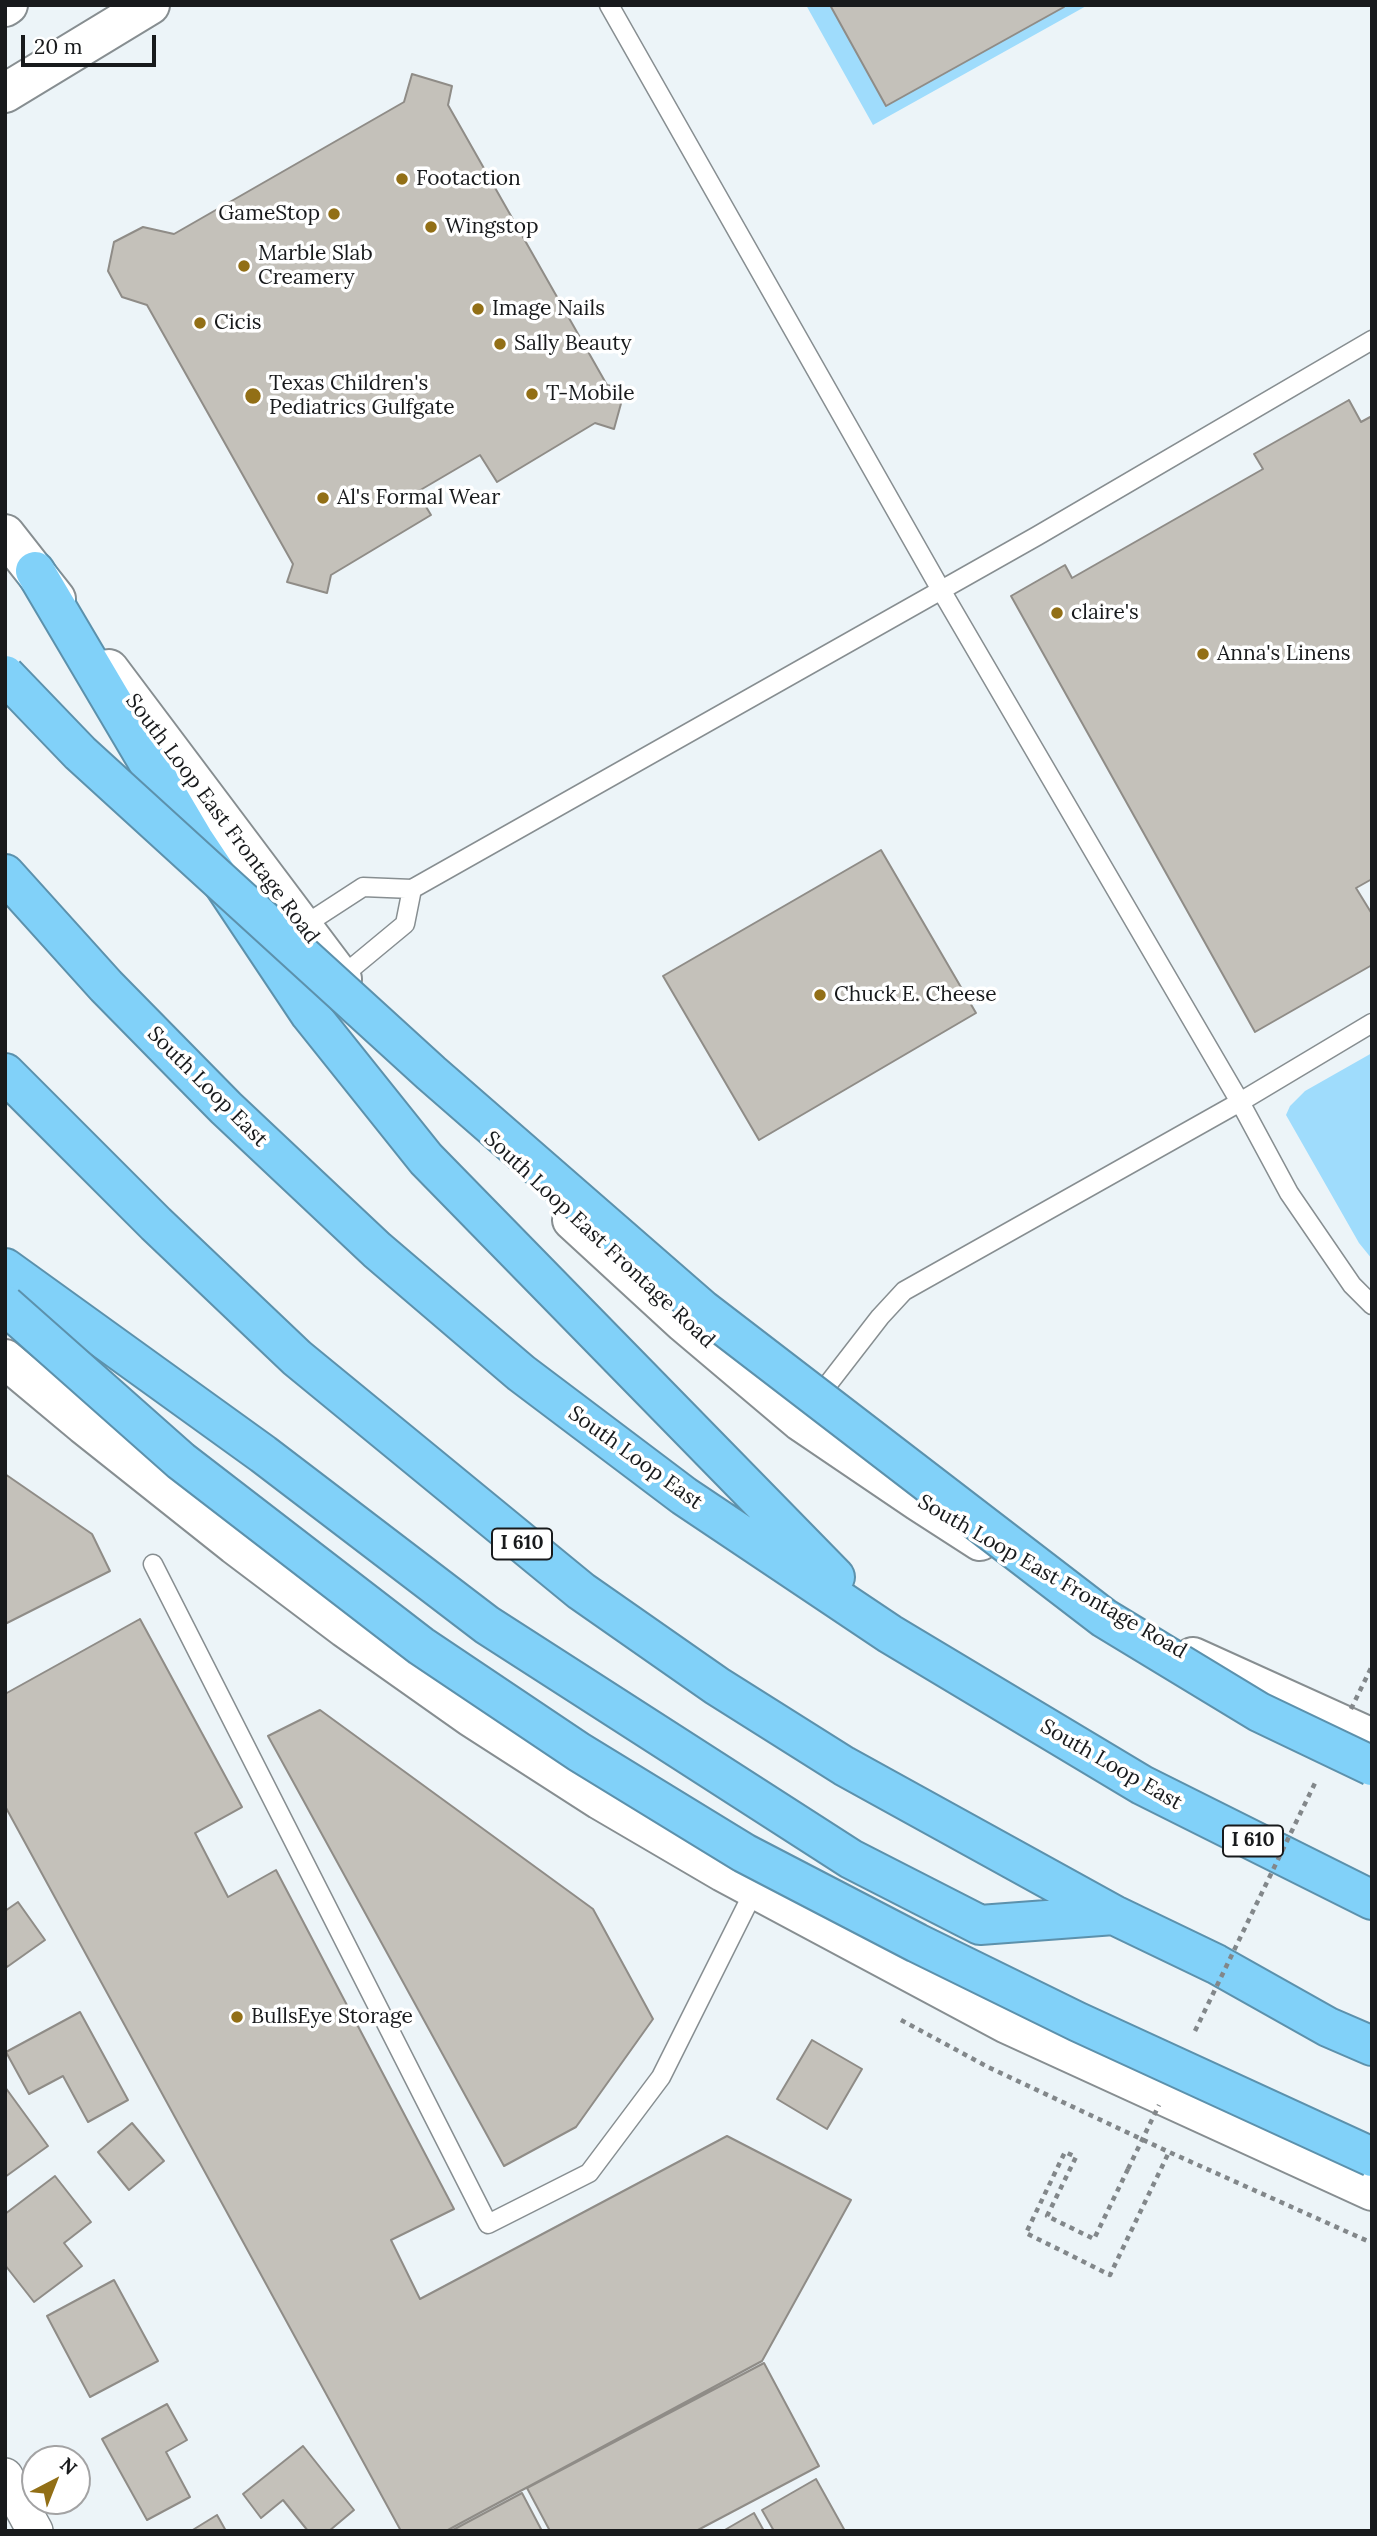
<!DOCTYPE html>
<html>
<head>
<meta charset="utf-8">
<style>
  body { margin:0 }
  #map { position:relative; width:1377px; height:2536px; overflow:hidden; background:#ecf4f8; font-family:Lora,serif }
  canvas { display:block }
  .frame { position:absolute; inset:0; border:7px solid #181a1c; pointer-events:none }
  .north { position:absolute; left:21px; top:2445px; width:70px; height:70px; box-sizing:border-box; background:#fff; border:2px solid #a3a3a4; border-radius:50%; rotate:42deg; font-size:19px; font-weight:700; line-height:28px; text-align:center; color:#181a1c }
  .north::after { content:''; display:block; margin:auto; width:24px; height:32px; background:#926f16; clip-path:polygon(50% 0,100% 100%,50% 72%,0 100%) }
  .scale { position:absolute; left:21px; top:35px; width:135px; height:32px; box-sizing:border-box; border:4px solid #181a1c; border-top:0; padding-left:9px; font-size:21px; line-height:24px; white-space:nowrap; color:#181a1c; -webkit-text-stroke:5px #fff; paint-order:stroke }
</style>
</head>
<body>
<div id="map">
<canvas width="1377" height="2536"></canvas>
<div class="frame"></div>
<div class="north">N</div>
<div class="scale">20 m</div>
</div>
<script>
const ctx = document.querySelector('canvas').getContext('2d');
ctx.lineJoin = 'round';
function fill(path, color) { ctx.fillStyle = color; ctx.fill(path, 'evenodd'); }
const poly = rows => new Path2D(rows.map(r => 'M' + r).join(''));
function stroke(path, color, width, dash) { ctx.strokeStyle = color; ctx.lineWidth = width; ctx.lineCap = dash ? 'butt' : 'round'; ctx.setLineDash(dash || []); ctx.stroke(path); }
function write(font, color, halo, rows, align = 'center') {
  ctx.font = font + ' Lora,serif'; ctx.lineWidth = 7; ctx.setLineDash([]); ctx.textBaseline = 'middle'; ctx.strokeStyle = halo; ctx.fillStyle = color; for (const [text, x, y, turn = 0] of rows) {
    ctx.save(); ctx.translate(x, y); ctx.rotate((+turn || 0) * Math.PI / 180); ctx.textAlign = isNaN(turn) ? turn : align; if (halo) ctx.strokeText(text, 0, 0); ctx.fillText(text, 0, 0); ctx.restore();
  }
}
const green = poly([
  [806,5,1088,5,873,125],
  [1372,1053,1372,1259,1359,1243,1286,1115,1290,1106,1305,1091]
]);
const building = poly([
  [830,5,1063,5,1064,7,886,106,830,5],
  [412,74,452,86,448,105,607,385,625,389,614,429,595,423,497,482,480,455,417,492,431,515,331,575,327,593,287,582,293,564,147,305,122,297,108,271,114,242,143,227,174,234,404,102,412,74],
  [1349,400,1361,422,1372,416,1372,879,1356,888,1372,914,1372,965,1255,1032,1011,596,1065,565,1072,578,1263,469,1254,454,1349,400],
  [881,850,976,1013,759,1140,663,976,881,850],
  [5,1474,92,1534,110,1571,5,1624,5,1474],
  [140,1619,242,1807,195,1833,228,1897,276,1870,454,2209,391,2240,420,2299,727,2136,851,2200,762,2361,446,2531,401,2531,5,1806,5,1694,140,1619],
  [320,1710,593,1909,653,2019,576,2127,504,2166,268,1736,320,1710],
  [18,1902,45,1940,7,1967,5,1963,5,1911,18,1902],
  [80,2012,128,2100,88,2122,63,2076,29,2094,6,2052,80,2012],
  [812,2040,862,2069,827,2129,777,2099,812,2040],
  [5,2087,48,2146,5,2177,5,2087],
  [132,2123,164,2161,129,2190,98,2152,132,2123],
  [55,2176,91,2222,64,2243,82,2266,34,2302,5,2265,5,2214,55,2176],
  [114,2280,158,2361,90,2397,47,2316,114,2280],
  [764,2363,819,2466,696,2531,550,2531,527,2488,764,2363],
  [167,2404,187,2440,166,2452,190,2497,147,2520,102,2439,167,2404],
  [303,2446,354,2510,329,2531,308,2531,283,2500,261,2518,243,2494,303,2446],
  [816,2479,845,2531,774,2531,762,2510,816,2479],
  [522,2493,542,2531,451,2531,522,2493],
  [754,2513,764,2531,723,2531,754,2513],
  [217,2515,226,2531,191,2531,217,2515]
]);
const path = poly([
  [901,2020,988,2067,1169,2152,1372,2243],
  [1128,2169,1094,2239,1047,2216,1076,2157,1065,2152,1026,2233,1110,2275,1169,2152]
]);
const service = poly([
  [609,5,941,590,1240,1102,1289,1193,1352,1285,1372,1305],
  [303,926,363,887,412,889,1037,536,1372,340],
  [341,977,405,924,412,889],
  [815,1401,880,1317,904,1291,1240,1102,1372,1023],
  [153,1564,488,2224,589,2173,661,2077,755,1889]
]);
const minor = poly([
  [5,2476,35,2531]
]);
const secondary = poly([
  [5,7,8,5],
  [5,93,150,5],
  [5,534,56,599],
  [109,669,342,979],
  [572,1220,684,1323,800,1421,918,1501,980,1541],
  [5,1359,84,1425,235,1545,345,1628,471,1717,600,1800,723,1872,1007,2024,1372,2191],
  [1193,1657,1372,1738]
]);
const motorway = poly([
  [35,571,194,840,310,1014,426,1159,835,1577],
  [5,874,106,986,226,1108,377,1250,521,1373,684,1496,890,1634,1142,1785,1372,1900],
  [5,1073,156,1224,297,1358,581,1591,717,1686,844,1766,1114,1915,1216,1964,1328,2027,1372,2046],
  [5,1268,263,1454,487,1625,851,1859,980,1925,1114,1915]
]);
const pathBridge = poly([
  [1351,1709,1372,1666],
  [1195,2031,1315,1783],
  [1128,2169,1159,2105]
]);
const motorwayBridge = poly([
  [5,675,80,753,431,1073,703,1310,1104,1618,1259,1712,1372,1766],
  [5,1305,181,1461,421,1646,579,1752,744,1853,917,1943,1078,2022,1372,2157]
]);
const markers = [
  [402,179,7,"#926f16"],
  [334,214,7,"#926f16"],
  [431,227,7,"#926f16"],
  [244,266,7,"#926f16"],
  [478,309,7,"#926f16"],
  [200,323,7,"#926f16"],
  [500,344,7,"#926f16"],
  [532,394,7,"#926f16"],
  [253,396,9,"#926f16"],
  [323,498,7,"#926f16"],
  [1057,613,7,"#926f16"],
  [1203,654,7,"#926f16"],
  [820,995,7,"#926f16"],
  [237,2017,7,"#926f16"]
];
const shields = [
  [522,1544,60],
  [1253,1841,60]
];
const shieldNames = [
  ["I 610",522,1544],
  ["I 610",1253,1841]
];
const poiNames = [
  ["Footaction",416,179],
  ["GameStop",320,214,"right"],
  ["Wingstop",445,227],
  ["Marble Slab",258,254],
  ["Creamery",258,278],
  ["Image Nails",492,309],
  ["Cicis",214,323],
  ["Sally Beauty",514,344],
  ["Texas Children's",269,384],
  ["Pediatrics Gulfgate",269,408],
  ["T-Mobile",546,394],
  ["Al's Formal Wear",337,498],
  ["claire's",1071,613],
  ["Anna's Linens",1217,654],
  ["Chuck E. Cheese",834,995],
  ["BullsEye Storage",251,2017]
];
const streetNames = [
  ["South Loop East Frontage Road",222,819,53],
  ["South Loop East",207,1087,45],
  ["South Loop East Frontage Road",599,1240,43],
  ["South Loop East",635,1458,36],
  ["South Loop East Frontage Road",1052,1577,30],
  ["South Loop East",1111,1765,30]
];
fill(green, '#9fdcfc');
fill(building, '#c4c1ba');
stroke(building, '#8f8c87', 2);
stroke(service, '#878e91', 21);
stroke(minor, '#878e91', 38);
stroke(secondary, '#878e91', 42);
stroke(motorway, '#5c91ac', 42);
stroke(path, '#82878a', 4.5, [5, 5]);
stroke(service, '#fff', 18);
stroke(minor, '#fff', 35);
stroke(secondary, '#fff', 38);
stroke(motorway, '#81d1f9', 38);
stroke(motorwayBridge, '#5c91ac', 42, []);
stroke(pathBridge, '#82878a', 4.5, [5, 5]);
stroke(motorwayBridge, '#81d1f9', 38);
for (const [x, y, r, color] of markers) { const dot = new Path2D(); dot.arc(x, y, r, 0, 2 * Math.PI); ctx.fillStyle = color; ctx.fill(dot); stroke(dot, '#fff', 2.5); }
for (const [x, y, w] of shields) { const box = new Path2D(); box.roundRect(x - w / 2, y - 15.5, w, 31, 5); ctx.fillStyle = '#fff'; ctx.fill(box); stroke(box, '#181a1c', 2); }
write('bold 19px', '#181a1c', null, shieldNames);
write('21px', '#181a1c', '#fff', poiNames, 'left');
write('21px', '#181a1c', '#fff', streetNames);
</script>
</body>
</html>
